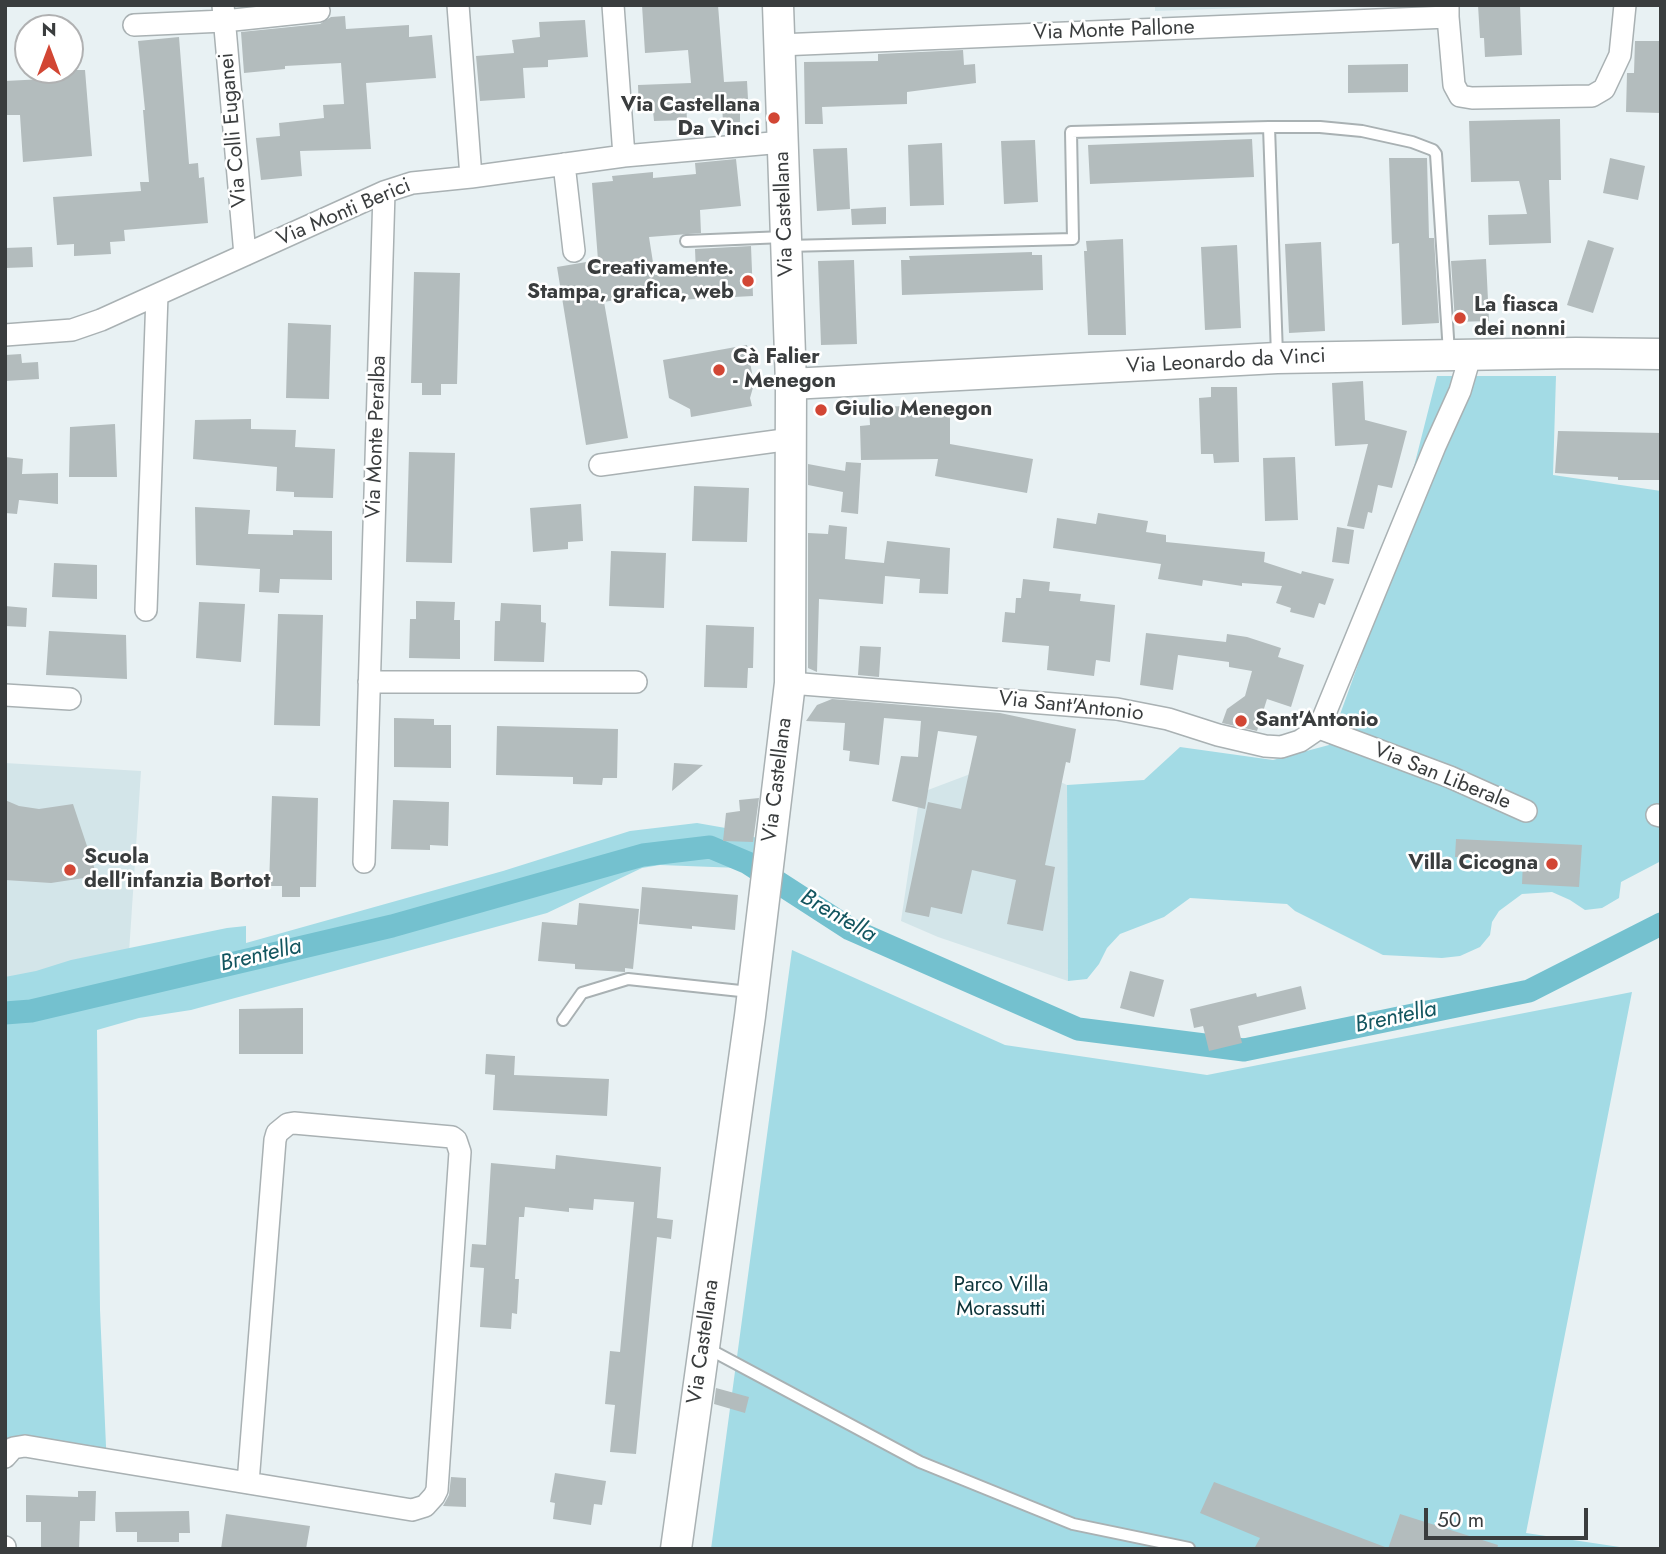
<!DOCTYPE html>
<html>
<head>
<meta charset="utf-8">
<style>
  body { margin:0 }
  #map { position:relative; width:1666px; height:1554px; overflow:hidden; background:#e8f1f3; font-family:Jost,sans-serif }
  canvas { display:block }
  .frame { position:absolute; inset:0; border:7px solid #3a3d3e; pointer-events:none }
  .north { position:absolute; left:14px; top:14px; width:70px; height:70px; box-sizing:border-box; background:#fff; border:2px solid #b0b1b2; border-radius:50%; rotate:0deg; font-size:19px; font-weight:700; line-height:28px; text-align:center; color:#3a3d3e }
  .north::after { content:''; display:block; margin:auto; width:24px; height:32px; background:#d24634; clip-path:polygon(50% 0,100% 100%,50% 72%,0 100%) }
  .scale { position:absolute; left:1424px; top:1508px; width:164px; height:32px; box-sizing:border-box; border:4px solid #3a3d3e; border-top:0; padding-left:9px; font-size:21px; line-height:24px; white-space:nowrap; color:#3a3d3e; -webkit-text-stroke:5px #fff; paint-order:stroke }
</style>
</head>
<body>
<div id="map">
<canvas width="1666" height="1554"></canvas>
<div class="frame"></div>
<div class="north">N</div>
<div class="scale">50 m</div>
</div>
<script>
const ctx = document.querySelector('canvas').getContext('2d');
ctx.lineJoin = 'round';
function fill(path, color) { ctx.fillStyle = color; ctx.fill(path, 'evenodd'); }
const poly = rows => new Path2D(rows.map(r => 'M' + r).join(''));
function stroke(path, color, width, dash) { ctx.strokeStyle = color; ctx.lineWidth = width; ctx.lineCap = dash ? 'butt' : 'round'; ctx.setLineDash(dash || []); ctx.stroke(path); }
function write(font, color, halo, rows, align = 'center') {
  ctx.font = font + ' Jost,sans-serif'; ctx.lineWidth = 5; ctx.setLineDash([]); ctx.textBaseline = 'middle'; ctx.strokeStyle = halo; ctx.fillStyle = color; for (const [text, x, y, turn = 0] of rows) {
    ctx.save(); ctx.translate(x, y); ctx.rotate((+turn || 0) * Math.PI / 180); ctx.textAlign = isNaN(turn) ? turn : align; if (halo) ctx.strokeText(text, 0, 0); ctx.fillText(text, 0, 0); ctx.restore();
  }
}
const built = poly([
  [1155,5,1326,5,1155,11],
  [1010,759,1067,785,1068,981,938,937,901,921,920,793],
  [5,763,141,771,128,968,5,989]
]);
const green = poly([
  [1437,376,1556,376,1553,475,1661,491,1661,861,1621,882,1619,898,1602,908,1585,910,1570,900,1552,892,1522,894,1499,911,1492,922,1490,935,1480,947,1460,956,1442,958,1383,955,1295,911,1287,904,1190,898,1164,917,1120,934,1107,948,1099,964,1087,979,1068,981,1067,785,1144,780,1180,747,1273,760,1329,745,1377,612],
  [697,823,737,830,761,840,757,873,740,868,660,865,642,868,547,913,191,1010,139,1018,97,1030,100,1310,107,1469,5,1450,5,977,36,971,71,960,227,928,246,926,246,943,503,871,630,831],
  [792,950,1005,1045,1207,1075,1632,992,1526,1533,1633,1549,711,1549]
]);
const canal = poly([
  [5,1013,31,1011,392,926,643,855,710,847,748,863,850,929,1078,1029,1244,1050,1529,991,1661,924]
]);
const building = poly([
  [642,5,718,5,724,82,747,81,748,99,740,99,740,122,723,123,722,103,686,103,687,120,654,121,653,111,639,111,638,85,691,83,688,50,645,53],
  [1478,5,1520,5,1522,55,1485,57,1484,38,1480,38],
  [345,16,346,29,409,25,409,37,432,35,436,78,366,83,371,149,300,151,302,176,261,180,256,138,280,136,279,123,324,118,323,105,344,104,341,63,285,66,285,69,244,73,241,32,320,24,331,17],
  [585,20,588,57,548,60,548,67,523,68,525,98,480,101,476,56,514,53,512,40,540,37,539,22],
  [179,37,189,164,198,163,199,178,204,177,208,223,124,230,125,241,110,242,111,254,74,256,74,244,57,245,53,197,141,191,140,182,149,182,143,110,145,110,138,41],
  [1635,41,1661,41,1661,113,1626,112,1627,73,1634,73],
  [963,50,964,65,975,64,976,83,907,92,907,104,822,107,823,124,805,124,804,62,878,61,878,54],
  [1408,64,1408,92,1348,93,1348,65],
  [43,70,85,70,92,156,23,162,20,115,5,115,5,81,44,79],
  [1560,119,1561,180,1549,180,1551,243,1489,245,1488,215,1527,214,1519,181,1471,182,1469,121],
  [1252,139,1254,177,1090,184,1088,145],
  [1035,140,1038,202,1004,204,1001,141],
  [942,143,944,205,910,206,908,145],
  [847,148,850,209,817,211,813,149],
  [1389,158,1427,158,1429,238,1434,238,1439,323,1402,325,1399,243,1392,244],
  [1610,158,1645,166,1638,200,1603,193],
  [736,159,741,206,700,210,701,233,649,237,655,275,696,273,695,249,751,246,753,296,677,300,677,289,604,302,628,438,586,445,557,267,598,260,592,183,613,181,612,176,653,172,653,178,696,174,695,163],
  [886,207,886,224,852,225,851,209],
  [1123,239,1126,335,1088,335,1084,251,1087,251,1086,241],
  [1588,240,1614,248,1593,313,1567,305],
  [1321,242,1325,331,1289,333,1285,244],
  [1237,245,1241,328,1205,330,1201,247],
  [32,247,33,267,5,268,5,248],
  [1032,252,1032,255,1042,255,1043,290,902,295,901,260,910,260,909,256],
  [1486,259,1489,321,1455,322,1451,261],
  [854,260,857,344,821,345,818,261],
  [414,272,460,273,457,384,441,384,441,395,422,395,422,383,411,383],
  [288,323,331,325,329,399,286,398],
  [747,345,754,384,750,398,752,406,691,417,690,409,669,398,663,360],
  [21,354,22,363,38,362,39,379,5,381,5,355],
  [1363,381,1365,420,1407,431,1392,488,1378,485,1372,513,1368,512,1364,529,1347,526,1368,444,1335,446,1332,383],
  [1211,387,1237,387,1239,462,1214,463,1213,454,1201,454,1199,398,1211,397],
  [950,405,950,444,1033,459,1027,493,935,476,938,459,861,460,860,426,870,425,869,407],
  [251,419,251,429,296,430,295,447,335,449,333,498,294,497,294,492,276,491,277,467,193,459,195,420],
  [115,424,117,477,69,477,70,427],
  [1558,431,1661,433,1661,480,1618,480,1618,477,1555,473],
  [409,452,455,453,452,563,406,562],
  [5,457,23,459,22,474,58,473,58,504,19,500,17,514,5,513],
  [1295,457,1298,520,1265,521,1263,458],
  [846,462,861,463,858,514,841,512,843,492,808,485,808,464,845,471],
  [694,486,749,488,747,542,692,541],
  [581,504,583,541,568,542,568,549,533,552,530,508],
  [195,507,250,510,248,534,293,535,293,530,332,531,332,580,280,579,279,593,259,592,260,569,196,565],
  [1098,513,1148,521,1146,532,1166,535,1166,542,1265,552,1264,562,1301,574,1302,571,1334,579,1325,605,1319,603,1314,618,1290,612,1291,608,1276,603,1282,586,1242,583,1242,586,1203,580,1202,586,1158,579,1161,564,1053,548,1057,518,1096,524],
  [829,525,847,527,845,559,884,563,887,541,950,548,948,594,919,593,920,579,885,576,883,604,819,599,817,672,808,668,808,533,828,534],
  [1337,527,1354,530,1349,564,1332,562],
  [611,551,666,553,664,608,609,606],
  [54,563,97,565,97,599,52,597],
  [1023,579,1050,582,1049,591,1081,594,1080,601,1115,605,1110,662,1096,660,1094,676,1047,670,1049,646,1002,642,1005,612,1015,613,1016,598,1021,598],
  [416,601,455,602,454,620,460,620,460,659,409,658,410,619,416,619],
  [199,602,245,604,241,662,196,658],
  [501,603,541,605,541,622,546,623,544,662,494,661,495,621,500,621],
  [5,606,27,608,26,627,5,626],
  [278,614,323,615,320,726,274,725],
  [706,625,754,627,753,668,748,668,747,688,704,687],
  [49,631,126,635,127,679,46,675],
  [1146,633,1226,642,1227,634,1247,637,1281,648,1278,657,1304,665,1291,707,1267,699,1257,731,1222,723,1227,709,1245,696,1252,671,1229,667,1229,662,1178,655,1173,690,1140,685],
  [860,646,881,647,879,677,858,675],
  [832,699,1000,713,1076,729,1070,763,1066,762,1045,865,1055,867,1043,931,1007,924,1016,880,972,870,962,914,931,907,929,917,905,912,928,802,961,809,977,736,938,731,925,809,892,801,901,756,918,757,921,721,884,718,879,765,849,761,850,751,843,750,845,723,806,721,817,705],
  [394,718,434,719,434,725,451,725,451,768,394,767],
  [497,726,618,729,617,778,603,778,602,785,573,784,573,777,496,775],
  [674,763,703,765,672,791],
  [272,796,318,798,316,887,300,887,300,897,282,897,282,886,269,886],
  [759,798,753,842,723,841,726,813,740,811,739,800],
  [5,800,19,806,39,809,73,804,97,876,51,883,5,880],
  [393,800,449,802,448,846,430,845,430,850,391,849],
  [1456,839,1582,845,1579,887,1522,884,1523,861,1455,857],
  [642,887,738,895,735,930,692,926,692,929,639,924],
  [579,903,639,909,633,969,625,968,625,972,575,969,575,964,538,961,542,922,577,925],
  [1130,971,1164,980,1154,1017,1120,1008],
  [1301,986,1306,1009,1238,1026,1242,1043,1209,1051,1203,1026,1194,1028,1190,1009,1256,993,1257,997],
  [303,1008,303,1054,239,1054,239,1009],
  [486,1054,515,1056,514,1075,609,1079,607,1116,493,1110,495,1075,485,1074],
  [556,1155,661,1167,657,1218,673,1220,671,1239,657,1237,636,1454,610,1452,615,1405,605,1404,610,1351,620,1352,634,1202,594,1199,593,1210,569,1208,569,1212,525,1207,524,1217,519,1217,515,1279,519,1279,517,1314,512,1313,511,1329,480,1327,484,1268,470,1267,472,1244,486,1245,491,1163,555,1169],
  [716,1388,749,1397,745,1413,714,1404],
  [555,1473,606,1481,602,1505,594,1504,591,1525,553,1519,555,1503,550,1502],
  [451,1477,466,1478,466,1507,443,1506,449,1495],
  [1214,1482,1385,1547,1385,1549,1254,1549,1260,1538,1200,1513],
  [78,1491,96,1491,95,1521,80,1521,79,1549,41,1549,41,1522,26,1522,26,1495,78,1497],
  [189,1511,190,1533,179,1533,179,1542,137,1542,137,1532,116,1532,115,1512],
  [226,1514,310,1526,306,1549,221,1549],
  [1400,1514,1498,1545,1497,1549,1388,1549]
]);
const lane = poly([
  [1269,127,1320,127,1362,131,1412,142,1433,150,1436,154,1449,353],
  [686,241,784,237],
  [787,246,1073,239,1071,132,1269,127,1277,355],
  [563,1020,582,993,628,979,750,992],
  [707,1348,920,1462,1073,1524,1189,1548]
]);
const street = poly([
  [223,5,245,255],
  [458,5,471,177],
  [613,5,624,156],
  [1448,17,1454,85,1460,96,1472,98,1592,96,1604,89,1620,55,1625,5],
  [134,25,224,21,319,11],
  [779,45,1448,17,1448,5],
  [564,164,574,251],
  [5,335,72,330,101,320,384,192,412,183,471,177,624,156,783,142],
  [600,465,791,439],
  [146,610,157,295],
  [369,682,636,682],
  [790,683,1117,709,1168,719,1218,735,1265,746,1281,747,1300,741,1319,728,1435,446,1460,391,1467,367,1467,355],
  [5,695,70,699],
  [1319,728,1450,777,1526,811],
  [1657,815,1661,816],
  [364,862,384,192],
  [5,1457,13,1448,25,1446,84,1456,412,1510,425,1506,434,1496,437,1490,460,1152,456,1140,452,1137,294,1123,288,1124,277,1133,275,1140,248,1483],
  [5,1547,5,1549]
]);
const secondary = poly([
  [791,384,1277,358,1576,353,1661,354],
  [676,1549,750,1016,790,683,791,384,778,5]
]);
const markers = [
  [774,118,7,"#d24634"],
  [748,281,7,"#d24634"],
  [1460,318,7,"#d24634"],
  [719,370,7,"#d24634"],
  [821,410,7,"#d24634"],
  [1241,721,7,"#d24634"],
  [1552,864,7,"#d24634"],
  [70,870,7,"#d24634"]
];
const streetNames = [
  ["Via Monte Pallone",1114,31,-2],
  ["Via Colli Euganei",234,130,-95],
  ["Via Monti Berici",344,213,-23],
  ["Via Castellana",785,214,-92],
  ["Via Leonardo da Vinci",1226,362,-3],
  ["Via Monte Peralba",377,437,-88],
  ["Via Sant'Antonio",1071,707,6],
  ["Via San Liberale",1442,777,22],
  ["Via Castellana",778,780,-83],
  ["Via Castellana",704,1342,-82]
];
const poiNames = [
  ["Via Castellana",760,106,"right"],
  ["Da Vinci",760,130,"right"],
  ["Creativamente.",734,269,"right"],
  ["Stampa, grafica, web",734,293,"right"],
  ["La fiasca",1474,306],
  ["dei nonni",1474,330],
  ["Cà Falier",733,358],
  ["- Menegon",733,382],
  ["Giulio Menegon",835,410],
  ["Sant'Antonio",1255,721],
  ["Scuola",84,858],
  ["dell'infanzia Bortot",84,882],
  ["Villa Cicogna",1538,864,"right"]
];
const parkNames = [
  ["Parco Villa",1001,1286],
  ["Morassutti",1001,1310]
];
const waterNames = [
  ["Brentella",838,917,30],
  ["Brentella",261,956,-13],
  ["Brentella",1396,1018,-12]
];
fill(built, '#d3e5e9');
fill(green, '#a3dbe5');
stroke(canal, '#74c1cf', 23);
fill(building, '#b3bcbd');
stroke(lane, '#a9b1b3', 14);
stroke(street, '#a9b1b3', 24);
stroke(secondary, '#a9b1b3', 33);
stroke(lane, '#fff', 10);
stroke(street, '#fff', 21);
stroke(secondary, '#fff', 30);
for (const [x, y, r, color] of markers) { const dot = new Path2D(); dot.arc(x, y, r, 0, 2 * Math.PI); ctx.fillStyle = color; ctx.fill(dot); stroke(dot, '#fff', 2.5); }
write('21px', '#3a3d3e', '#fff', streetNames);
write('bold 21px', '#3a3d3e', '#fff', poiNames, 'left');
write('21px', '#0c3339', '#fff', parkNames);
write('italic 23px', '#12555f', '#fff', waterNames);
</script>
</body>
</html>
